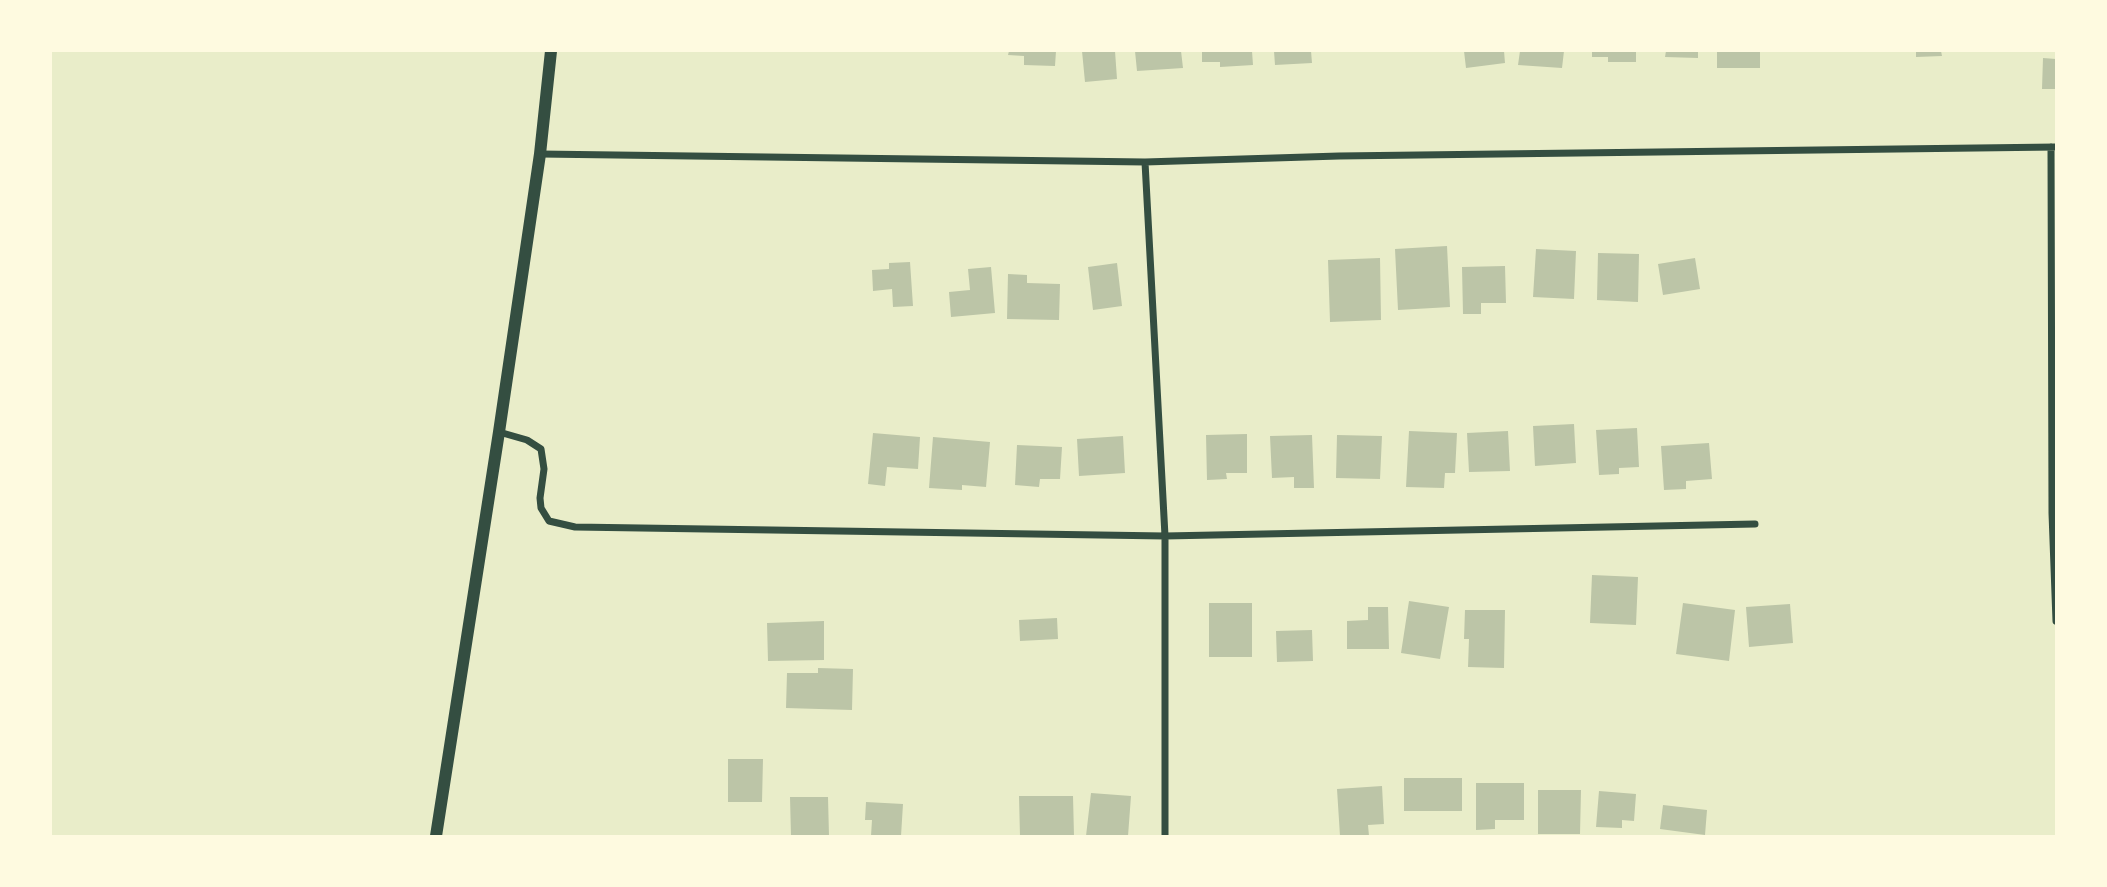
<!DOCTYPE html>
<html>
<head>
<meta charset="utf-8">
<style>
  body { margin:0 }
  #map { position:relative; width:2107px; height:887px; overflow:hidden; background:#e9edc9; font-family:"Space Grotesk",sans-serif }
  canvas { display:block }
  .frame { position:absolute; inset:0; border:52px solid #fefae0; pointer-events:none }
</style>
</head>
<body>
<div id="map">
<canvas width="2107" height="887"></canvas>
<div class="frame"></div>
</div>
<script>
const ctx = document.querySelector('canvas').getContext('2d');
ctx.lineJoin = 'round';
function fill(path, color) { ctx.fillStyle = color; ctx.fill(path, 'evenodd'); }
const poly = rows => new Path2D(rows.map(r => 'M' + r).join(''));
function stroke(path, color, width, dash) { ctx.strokeStyle = color; ctx.lineWidth = width; ctx.lineCap = dash ? 'butt' : 'round'; ctx.setLineDash(dash || []); ctx.stroke(path); }
const building = poly([
  [1009,51,1056,51,1055,66,1024,65,1024,56,1008,55],
  [1082,51,1115,51,1117,79,1085,82],
  [1135,51,1181,51,1183,68,1137,71],
  [1202,51,1252,51,1253,65,1220,67,1220,62,1202,62],
  [1274,51,1311,51,1312,63,1275,65],
  [1464,51,1504,51,1505,63,1466,68],
  [1520,51,1564,51,1562,68,1518,65],
  [1592,51,1636,51,1636,62,1608,62,1608,57,1592,57],
  [1666,51,1698,51,1698,58,1665,57],
  [1717,51,1760,51,1760,68,1717,68],
  [1916,51,1941,51,1942,56,1916,57],
  [2043,58,2056,59,2056,89,2042,89],
  [1447,246,1450,307,1398,310,1395,249],
  [1536,249,1576,251,1574,299,1533,297],
  [1598,253,1639,254,1638,302,1597,300],
  [1380,258,1381,320,1330,322,1328,260],
  [1695,258,1700,289,1663,295,1658,264],
  [910,262,913,306,893,307,892,289,873,291,872,270,889,269,889,263],
  [1117,263,1122,306,1093,310,1088,267],
  [1505,266,1506,303,1481,303,1481,314,1463,314,1462,267],
  [991,267,995,313,951,317,949,292,970,290,968,269],
  [1008,274,1027,275,1027,283,1060,284,1059,320,1007,319],
  [1574,424,1576,463,1535,466,1533,426],
  [1637,428,1639,467,1619,468,1619,474,1599,475,1596,430],
  [1409,431,1457,433,1455,473,1445,473,1444,488,1406,487],
  [1508,431,1510,471,1469,472,1467,433],
  [873,433,920,437,918,469,887,467,885,486,868,484],
  [1247,434,1247,473,1226,473,1227,479,1207,480,1206,435],
  [1312,435,1314,488,1294,488,1294,477,1272,478,1270,436],
  [1337,435,1382,436,1380,479,1336,478],
  [1123,436,1125,473,1079,476,1077,439],
  [933,437,990,442,986,487,962,485,962,490,929,488],
  [1709,443,1712,479,1686,481,1686,489,1664,490,1661,446],
  [1017,445,1062,447,1060,479,1040,479,1039,487,1015,485],
  [1592,575,1638,577,1636,625,1590,623],
  [1409,601,1449,607,1440,659,1401,653],
  [1209,603,1252,603,1252,657,1209,657],
  [1683,603,1735,610,1729,661,1676,654],
  [1790,604,1793,643,1749,647,1746,607],
  [1368,607,1388,607,1389,649,1347,649,1347,621,1368,620],
  [1465,610,1505,610,1504,668,1468,667,1469,639,1464,639],
  [1057,618,1058,639,1020,641,1019,620],
  [824,621,824,660,768,661,767,623],
  [1312,630,1313,661,1277,662,1276,631],
  [818,668,853,669,852,710,786,708,787,673,818,673],
  [728,759,763,759,762,802,728,802],
  [1404,778,1462,778,1462,811,1404,811],
  [1476,783,1524,783,1524,820,1495,820,1495,829,1476,830],
  [1382,786,1384,824,1368,825,1369,836,1340,836,1337,789],
  [1538,790,1581,790,1580,834,1538,834],
  [1599,791,1636,794,1634,821,1622,820,1622,828,1596,827],
  [1091,793,1131,796,1128,836,1086,836],
  [1019,796,1073,796,1074,836,1020,836],
  [790,797,828,797,829,836,791,836],
  [866,802,903,804,901,836,871,836,872,820,865,820],
  [1663,805,1707,810,1705,835,1660,829]
]);
const minor = poly([
  [2051,147,2052,513,2056,513],
  [540,154,1145,162,1339,156,2056,147],
  [1145,162,1165,536,1165,836],
  [499,432,527,440,541,449,544,469,540,498,541,508,549,521,575,527,1165,536,1755,524],
  [2052,513,2056,621]
]);
const tertiary = poly([
  [436,836,499,432,540,154,551,51]
]);
fill(building, '#bcc5a7');
stroke(minor, '#344e41', 7);
stroke(tertiary, '#344e41', 12);
</script>
</body>
</html>
